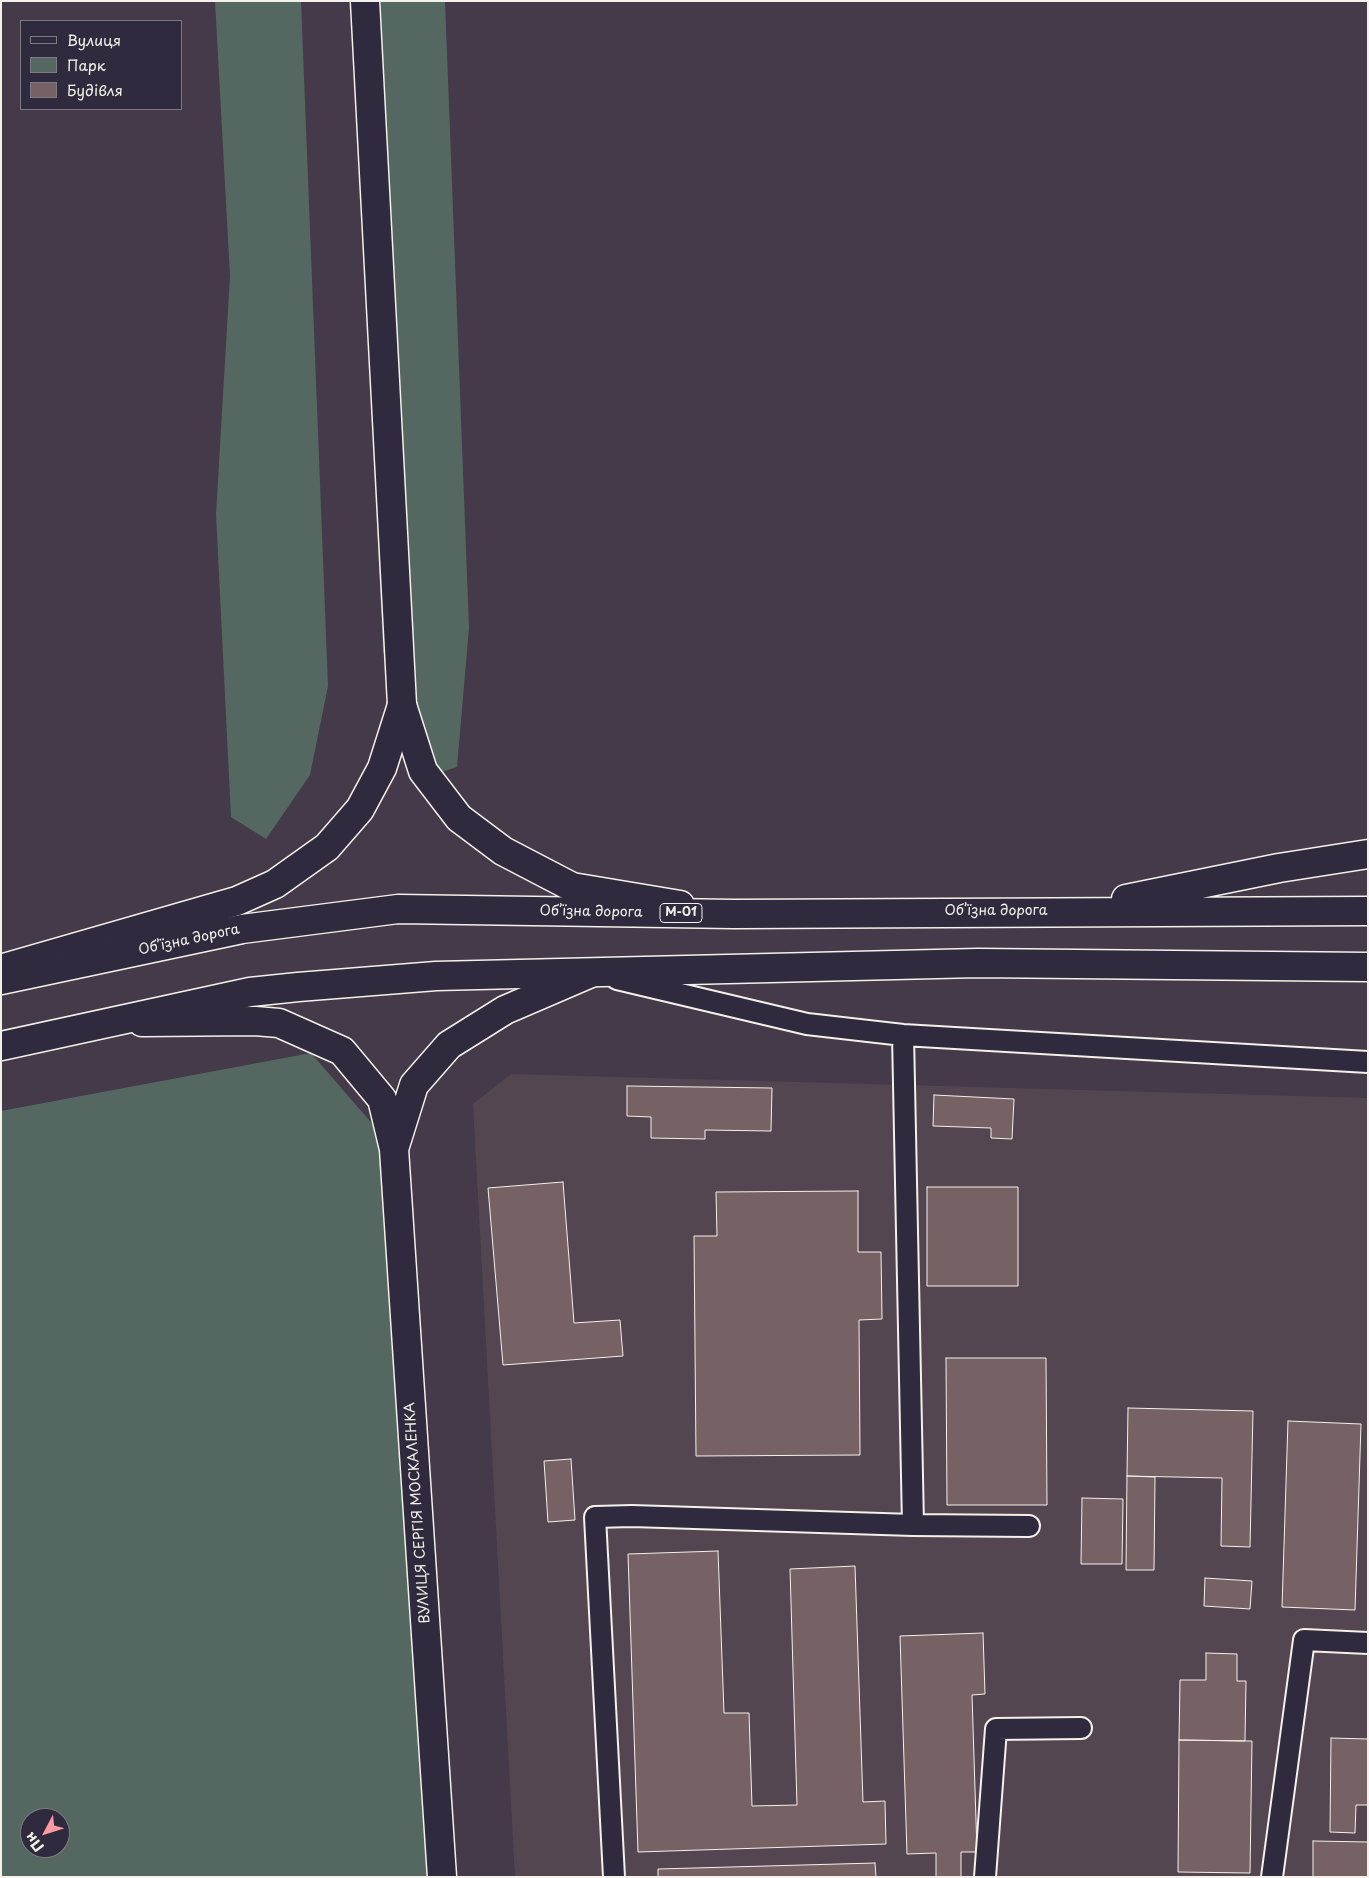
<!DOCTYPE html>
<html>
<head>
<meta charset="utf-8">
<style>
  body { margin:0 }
  #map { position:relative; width:1369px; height:1878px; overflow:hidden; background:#443a49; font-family:"Playpen Sans",sans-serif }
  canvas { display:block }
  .frame { position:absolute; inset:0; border:2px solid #f4f1e8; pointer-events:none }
  .legend { position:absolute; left:20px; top:20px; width:162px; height:90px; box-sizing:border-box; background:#2f2a3d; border:1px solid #7e7a81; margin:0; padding:6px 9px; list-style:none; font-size:15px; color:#f4f1e8 }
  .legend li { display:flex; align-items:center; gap:10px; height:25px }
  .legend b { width:25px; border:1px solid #7e7a81 }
  .north { position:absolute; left:20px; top:1808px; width:50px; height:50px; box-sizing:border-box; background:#2f2a3d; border:1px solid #7e7a81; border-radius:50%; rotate:230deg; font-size:14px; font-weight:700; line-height:20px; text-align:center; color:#f4f1e8 }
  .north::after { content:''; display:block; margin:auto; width:18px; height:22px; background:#ff9aa2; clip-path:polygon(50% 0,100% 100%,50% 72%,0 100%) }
</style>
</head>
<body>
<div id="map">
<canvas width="1369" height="1878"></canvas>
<div class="frame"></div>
<ul class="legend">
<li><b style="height:6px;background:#2f2a3d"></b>Вулиця</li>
<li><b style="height:14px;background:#546861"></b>Парк</li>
<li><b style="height:14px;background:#766164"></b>Будівля</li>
</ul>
<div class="north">Пн</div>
</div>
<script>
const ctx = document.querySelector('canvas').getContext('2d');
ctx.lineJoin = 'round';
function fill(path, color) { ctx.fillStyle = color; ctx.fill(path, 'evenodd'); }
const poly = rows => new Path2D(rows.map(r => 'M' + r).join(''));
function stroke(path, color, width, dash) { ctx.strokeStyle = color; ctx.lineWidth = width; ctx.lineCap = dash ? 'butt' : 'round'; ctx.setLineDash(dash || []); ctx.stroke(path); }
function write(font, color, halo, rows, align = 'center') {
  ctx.font = font + ' "Playpen Sans",sans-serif'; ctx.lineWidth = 4; ctx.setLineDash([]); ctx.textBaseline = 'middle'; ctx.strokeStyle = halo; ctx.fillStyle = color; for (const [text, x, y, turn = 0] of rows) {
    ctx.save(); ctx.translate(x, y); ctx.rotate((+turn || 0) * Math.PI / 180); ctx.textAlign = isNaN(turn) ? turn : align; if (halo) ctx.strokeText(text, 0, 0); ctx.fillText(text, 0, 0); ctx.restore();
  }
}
const built = poly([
  [511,1074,1368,1098,1368,1877,515,1877,473,1104]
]);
const green = poly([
  [215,1,301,1,328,686,310,775,266,839,231,817,216,514,230,276],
  [352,1,445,1,469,628,457,767,420,779,383,651],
  [311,1053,394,1149,442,1877,1,1877,1,1111],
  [30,1818,60,1818,60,1848,30,1848]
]);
const building = poly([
  [627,1086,772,1088,771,1131,705,1130,705,1139,651,1138,651,1117,627,1116,627,1086],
  [934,1095,1014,1099,1012,1139,991,1138,991,1128,933,1126,934,1095],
  [563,1182,574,1323,620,1320,623,1356,503,1365,488,1188,563,1182],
  [927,1187,1018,1187,1018,1286,927,1286,927,1187],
  [858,1191,858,1252,881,1252,882,1319,859,1320,860,1455,696,1456,694,1236,717,1236,716,1192,858,1191],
  [946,1358,1046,1358,1047,1505,947,1505,946,1358],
  [1128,1408,1253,1411,1250,1547,1221,1546,1222,1478,1127,1476,1128,1408],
  [1288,1421,1361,1424,1355,1610,1282,1607,1288,1421],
  [571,1459,575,1520,548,1522,544,1461,571,1459],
  [1127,1476,1155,1477,1154,1570,1126,1570,1127,1476],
  [1082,1498,1123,1499,1122,1564,1081,1564,1082,1498],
  [718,1551,724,1713,749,1713,752,1806,797,1805,790,1569,855,1566,863,1802,885,1801,886,1844,638,1852,628,1554,718,1551],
  [1205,1578,1252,1581,1250,1609,1204,1606,1205,1578],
  [983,1633,985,1694,972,1695,977,1852,961,1852,961,1877,936,1877,936,1853,907,1854,900,1636,983,1633],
  [1206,1653,1237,1654,1237,1681,1246,1681,1245,1741,1179,1740,1180,1680,1206,1680,1206,1653],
  [1331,1738,1368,1739,1368,1805,1356,1805,1355,1833,1330,1832,1331,1738],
  [1179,1740,1252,1741,1250,1873,1178,1872,1179,1740],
  [1313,1841,1368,1842,1368,1877,1313,1877,1313,1841],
  [875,1863,876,1877,658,1877,658,1869,875,1863]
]);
const service = poly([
  [617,979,807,1024,903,1035,1368,1062],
  [903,1035,913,1525,1029,1526],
  [614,1877,595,1517,632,1516,913,1525],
  [985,1877,996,1729,1081,1728],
  [1272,1877,1304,1640,1368,1643]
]);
const tertiary = poly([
  [402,705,423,771,459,818,503,851,572,887,680,905],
  [4,968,237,901,275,884,327,847,360,809,382,768,402,705]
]);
const secondary = poly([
  [365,1,402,705],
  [142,1022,255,1021,279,1023,342,1051,382,1099,394,1149,442,1877],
  [394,1149,414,1085,449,1045,505,1010,591,973]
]);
const trunk = poly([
  [1126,899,1279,868,1368,854],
  [1,980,242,929,398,909,734,914,1368,911],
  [1,1046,250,992,298,987,436,976,978,963,1368,967]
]);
const shields = [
  [681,913,42]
];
const shieldNames = [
  ["М-01",681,913]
];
const streetNames = [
  ["Обʼїзна дорога",996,911],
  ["Обʼїзна дорога",591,912,1],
  ["Обʼїзна дорога",189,940,-12],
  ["ВУЛИЦЯ СЕРГІЯ МОСКАЛЕНКА",418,1513,-94]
];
fill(built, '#534651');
fill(green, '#546861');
fill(building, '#766164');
stroke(building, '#f4f1e8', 1);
stroke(service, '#f4f1e8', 24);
stroke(tertiary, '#f4f1e8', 31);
stroke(secondary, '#f4f1e8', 31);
stroke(trunk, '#f4f1e8', 31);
stroke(service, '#2f2a3d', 20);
stroke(tertiary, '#2f2a3d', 28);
stroke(secondary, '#2f2a3d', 28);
stroke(trunk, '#2f2a3d', 28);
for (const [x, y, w] of shields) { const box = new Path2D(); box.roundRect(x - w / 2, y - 9.5, w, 19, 4); ctx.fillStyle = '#2f2a3d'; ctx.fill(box); stroke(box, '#f4f1e8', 1); }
write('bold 12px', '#f4f1e8', null, shieldNames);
write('14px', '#f4f1e8', '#2f2a3d', streetNames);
</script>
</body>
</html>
